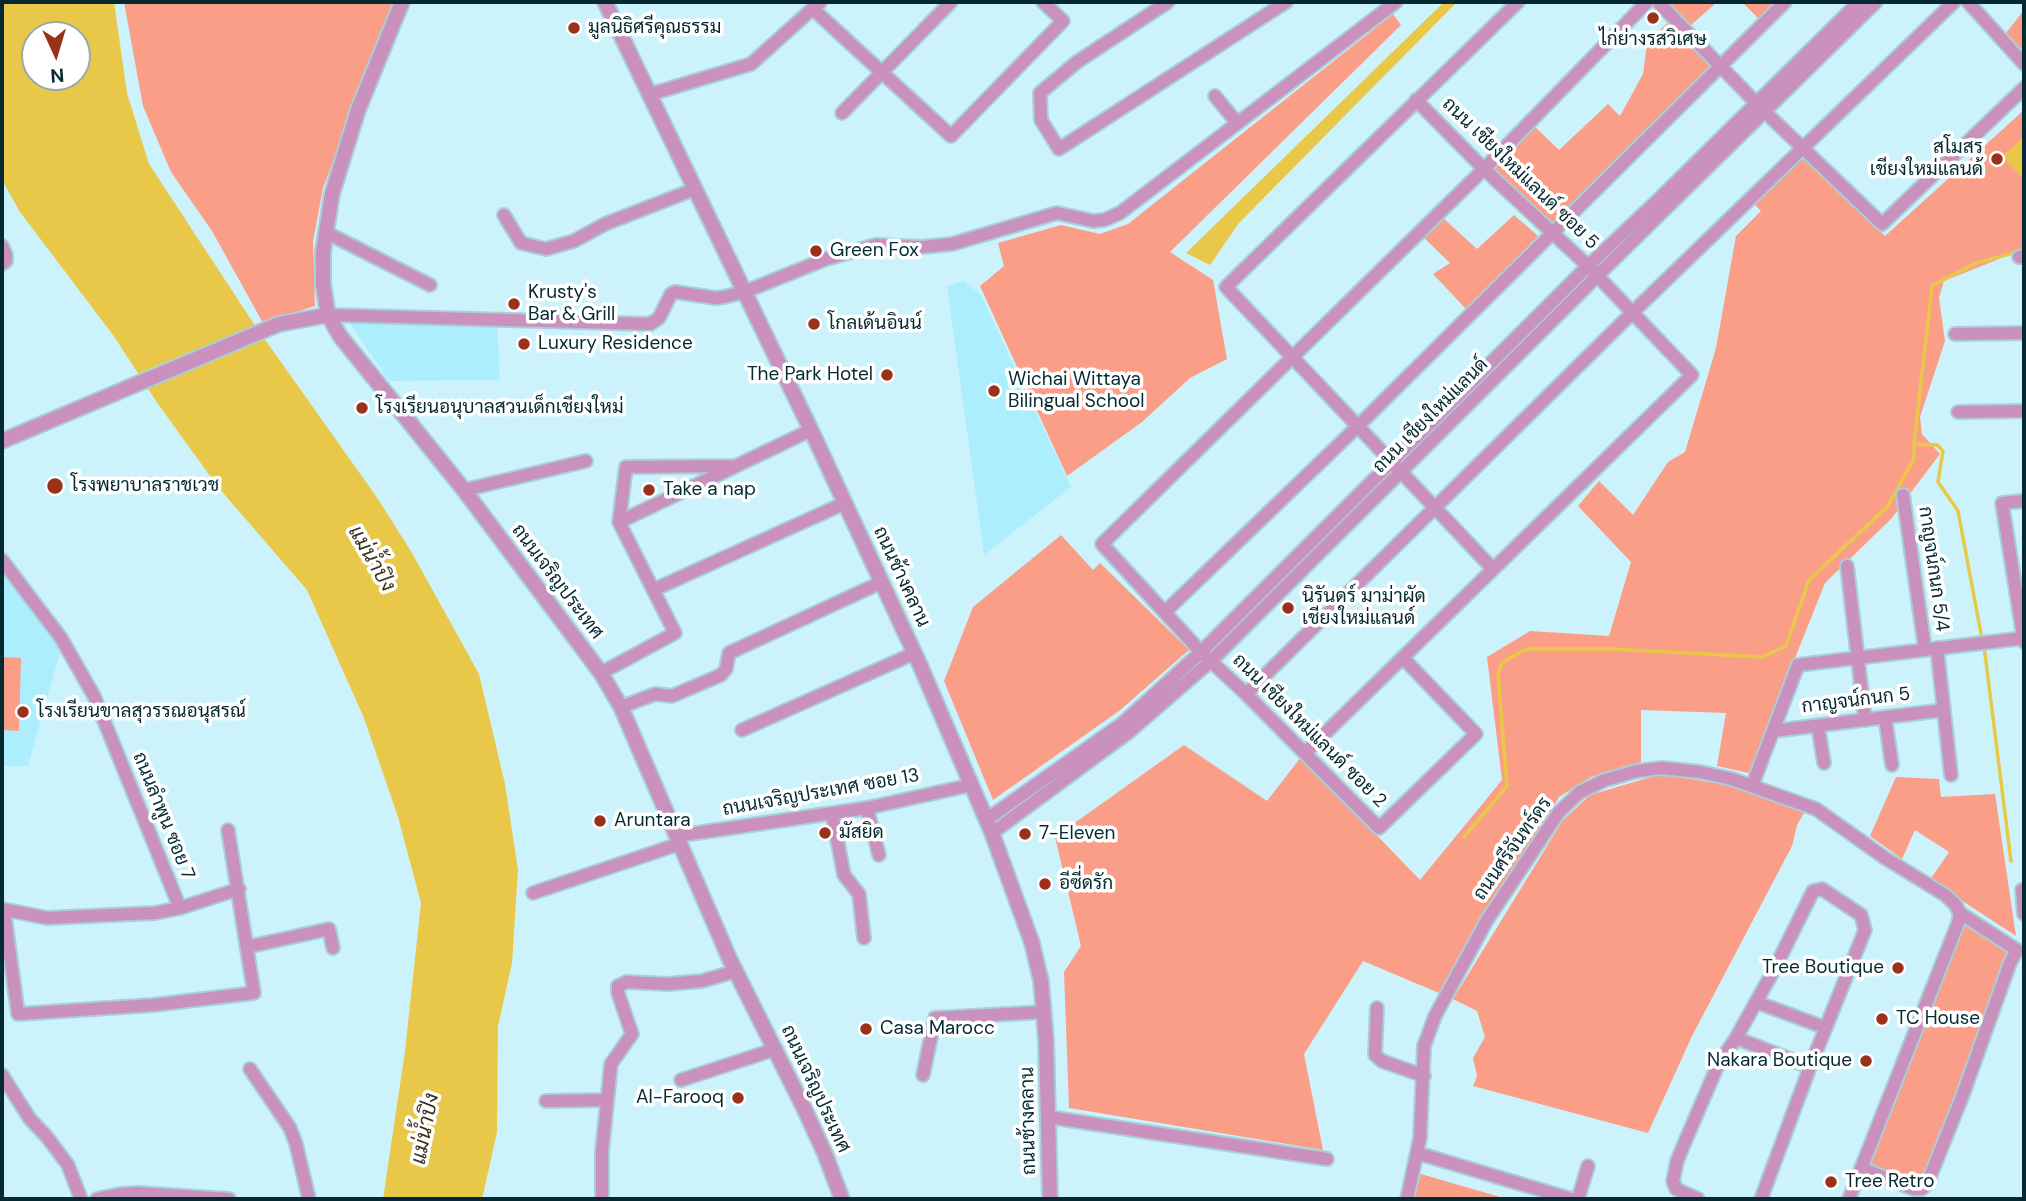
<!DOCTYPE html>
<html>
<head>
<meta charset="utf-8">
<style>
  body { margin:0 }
  #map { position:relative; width:2026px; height:1201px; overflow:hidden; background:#ccf3fc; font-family:"DM Sans",sans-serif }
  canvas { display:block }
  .frame { position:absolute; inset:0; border:4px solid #042930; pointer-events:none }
  .north { position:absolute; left:21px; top:21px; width:70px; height:70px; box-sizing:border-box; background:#fff; border:2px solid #9ba9ac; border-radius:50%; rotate:176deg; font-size:19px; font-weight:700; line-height:28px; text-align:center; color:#042930 }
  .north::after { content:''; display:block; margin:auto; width:24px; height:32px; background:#9a311a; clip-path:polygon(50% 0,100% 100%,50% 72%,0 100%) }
</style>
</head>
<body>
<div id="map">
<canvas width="2026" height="1201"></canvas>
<div class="frame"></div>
<div class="north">N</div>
</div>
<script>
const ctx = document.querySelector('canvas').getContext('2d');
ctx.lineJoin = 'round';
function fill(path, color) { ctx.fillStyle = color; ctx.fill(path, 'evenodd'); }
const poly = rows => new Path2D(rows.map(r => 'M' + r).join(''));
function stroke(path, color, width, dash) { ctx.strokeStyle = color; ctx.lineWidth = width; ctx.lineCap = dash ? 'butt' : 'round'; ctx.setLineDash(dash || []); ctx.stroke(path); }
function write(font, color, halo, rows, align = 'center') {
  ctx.font = font + ' "DM Sans",Sarabun,sans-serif'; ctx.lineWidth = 7; ctx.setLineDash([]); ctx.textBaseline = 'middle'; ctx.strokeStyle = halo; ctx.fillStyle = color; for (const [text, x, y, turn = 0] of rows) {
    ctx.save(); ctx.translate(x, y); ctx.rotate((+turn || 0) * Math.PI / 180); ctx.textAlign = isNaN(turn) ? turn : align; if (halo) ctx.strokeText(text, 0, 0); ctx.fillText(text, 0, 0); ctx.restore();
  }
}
const built = poly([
  [964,281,981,295,1071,487,984,555,947,286],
  [349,322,497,325,500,380,389,381],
  [2,574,5,574,61,649,28,766,2,766]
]);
const green = poly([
  [124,2,393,2,323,188,313,242,315,306,263,323,212,231,171,172,143,106],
  [1666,2,1717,2,1690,26],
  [1742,2,1778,2,1760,20],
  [2024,10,2024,52,2006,33],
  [1393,14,1401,25,1170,252,1213,280,1227,359,1190,378,1142,422,1067,476,980,286,1004,266,998,243,1061,225,1100,234,1128,224],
  [1667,23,1712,65,1552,227,1490,169,1533,125,1559,150,1608,104,1620,116,1643,74,1647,44],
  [2024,110,2024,249,1944,281,1939,298,1945,341,1920,417,1922,434,1940,454,1891,519,1825,583,1749,773,1717,766,1726,713,1641,710,1641,762,1591,777,1559,797,1439,993,1363,961,1304,1054,1323,1150,1069,1108,1064,972,1081,946,1055,837,1184,745,1267,801,1301,757,1420,880,1502,780,1487,657,1530,631,1609,636,1631,562,1578,506,1599,481,1633,515,1668,462,1685,452,1716,348,1736,236,1761,211,1752,202,1801,154,1885,236],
  [1514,215,1538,236,1467,310,1433,274,1450,263,1423,237,1442,217,1477,249],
  [1061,535,1093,570,1100,563,1189,650,1119,711,993,800,944,681,973,607],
  [2,657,21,658,19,731,2,730],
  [1661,774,1733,786,1804,813,1797,825,1792,846,1692,1036,1648,1133,1473,1086,1477,1076,1473,1058,1485,1037,1477,1011,1453,999,1563,820,1590,795],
  [1896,777,1939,779,1941,797,1995,794,2016,936,1930,880,1949,852,1915,830,1902,859,1870,836],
  [1964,921,1972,922,2008,954,1924,1183,1914,1186,1867,1166],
  [1421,1174,1507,1199,1414,1199]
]);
const water = poly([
  [2,2,114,2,127,93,149,164,254,324,378,499,412,553,479,674,505,784,518,870,512,963,498,1026,497,1132,482,1199,383,1199,405,1051,421,903,398,817,364,718,307,590,218,487,158,404,113,335,20,212,2,180],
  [35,35,77,35,77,77,35,77],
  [1444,2,1457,2,1239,223,1210,265,1186,253],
  [2022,138,2024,141,2024,179,2002,157]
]);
const pier = poly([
  [258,324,268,338,144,390,135,375]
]);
const stream = poly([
  [1914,444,1937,445,1943,451,1938,482,1958,511,1982,639],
  [1984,646,2011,861],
  [1464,837,1507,786,1498,673,1502,663,1513,656,1527,649,1612,649,1762,657,1786,646,1809,580,1887,507,1914,459,1914,444,1932,286,1976,263,2024,250]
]);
const minor = poly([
  [1168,2,1077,62,1040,93,1041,120,1059,149,1286,2],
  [1658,2,1764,111,1882,224,2024,88],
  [1968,2,2024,64],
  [813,9,951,136,1063,21,1043,2],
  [651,94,751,64,820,2],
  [1215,96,1237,123],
  [842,113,951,2],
  [504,215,521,243,546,249,574,241,605,224,695,189],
  [325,232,430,285],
  [2,246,6,255,6,261,2,264],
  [2019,257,2024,257],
  [328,315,650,324,659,318,671,294,675,292,716,298,724,297,744,292,826,259,876,245,922,247,952,244,1057,213,1093,221,1104,220,1120,213,1396,2],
  [1955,334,2024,333],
  [1958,412,2024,411],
  [464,490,586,461],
  [1903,495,1925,649],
  [2024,501,2002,503,2024,642],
  [619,522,811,430],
  [2,560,61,638,94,696,180,908],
  [1847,566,1865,720],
  [1493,569,1226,287,1518,2],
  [653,590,845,503],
  [1165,612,1357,427,1785,2],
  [1937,648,1951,775],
  [1403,658,1476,734,1379,828,1246,694,1201,652,1102,544,1484,169,1647,2],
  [601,673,675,633,619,522,626,467,735,466],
  [1246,694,1632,313,1954,2],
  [621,707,655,694,672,696,721,675,726,669,729,653,882,582],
  [1885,717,1892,765],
  [1818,726,1824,763],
  [742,730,915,653],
  [1773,731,1944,710],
  [1305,753,1692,375,1588,266,1484,169,1416,100],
  [1752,786,1798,665,2024,638],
  [867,808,879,855],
  [832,813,844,875,859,894,864,938],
  [986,820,1123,723,1201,652,1588,266,1658,200,1859,2],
  [992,833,1129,732,1211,661,1597,276,1876,2],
  [676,836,867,808,971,785],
  [2022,890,2024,914],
  [533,893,679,844],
  [2,909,47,918,155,913,180,908,239,889],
  [4,910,18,1014,153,1005,254,993,228,830],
  [247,947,329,929,333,948],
  [1756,1002,1826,1028],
  [1377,1008,1375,1055,1382,1061,1424,1076],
  [1736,1038,1810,1067],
  [250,1069,290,1128,296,1144,309,1199],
  [2,1075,30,1119,47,1137,68,1165,81,1199],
  [923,1075,935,1018,1044,1012],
  [681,1080,776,1049],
  [546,1101,607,1100],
  [1048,1117,1327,1159],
  [1417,1153,1571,1199],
  [1861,1168,1914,1189,1922,1189,1927,1184,1962,1097,2010,963,2017,950],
  [602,1198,602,1151,611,1064,632,1034,618,993,618,986,627,982,668,984,702,981,736,971],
  [97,1199,120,1194,138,1193,229,1199],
  [1407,1199,1420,1138,1424,1046,1435,1016,1487,920,1559,812,1580,792,1605,780,1637,771,1662,768,1700,772,1732,779,1816,809,1885,858,1945,895,1955,904,1960,913,2017,950],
  [1578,1199,1588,1166],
  [1698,1199,1676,1189,1673,1181,1677,1161,1687,1137,1718,1065,1736,1038,1774,970,1813,891,1822,889,1861,915,1865,930,1810,1067,1761,1199],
  [1849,1199,1958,923,1960,913]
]);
const tertiary = poly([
  [402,2,358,110,332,194,323,252,323,284,328,315,340,336,464,490,601,673,621,707,730,960,803,1106,825,1154,842,1199],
  [605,2,811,430,920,665,992,833,1032,943,1041,981,1046,1040,1050,1199],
  [2,441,279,324,328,315]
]);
const markers = [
  [1653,18,7,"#9a311a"],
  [574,28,7,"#9a311a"],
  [1997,159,7,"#9a311a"],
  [816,251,7,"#9a311a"],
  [514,304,7,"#9a311a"],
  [814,324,7,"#9a311a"],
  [524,344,7,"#9a311a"],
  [887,375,7,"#9a311a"],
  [994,391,7,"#9a311a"],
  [362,408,7,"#9a311a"],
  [55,486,9,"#9a311a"],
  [649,490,7,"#9a311a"],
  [1288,608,7,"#9a311a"],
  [23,712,7,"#9a311a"],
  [600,821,7,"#9a311a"],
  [825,833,7,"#9a311a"],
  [1025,834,7,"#9a311a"],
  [1045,884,7,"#9a311a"],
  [1898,968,7,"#9a311a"],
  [1882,1019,7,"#9a311a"],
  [866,1029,7,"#9a311a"],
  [1866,1061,7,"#9a311a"],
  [738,1098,7,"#9a311a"],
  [1831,1182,7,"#9a311a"]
];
const poiNames = [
  ["มูลนิธิศรีคุณธรรม",588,28],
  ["ไก่ย่างรสวิเศษ",1653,40,"center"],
  ["สโมสร",1983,148,"right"],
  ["เชียงใหม่แลนด้",1983,170,"right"],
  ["Green Fox",830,251],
  ["Krusty's",528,293],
  ["Bar & Grill",528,315],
  ["โกลเด้นอินน์",828,324],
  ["Luxury Residence",538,344],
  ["The Park Hotel",873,375,"right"],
  ["Wichai Wittaya",1008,380],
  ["Bilingual School",1008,402],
  ["โรงเรียนอนุบาลสวนเด็กเชียงใหม่",376,408],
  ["โรงพยาบาลราชเวช",71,486],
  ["Take a nap",663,490],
  ["นิรันดร์ มาม่าผัด",1302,597],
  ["เชียงใหม่แลนด์",1302,619],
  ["โรงเรียนขาลสุวรรณอนุสรณ์",37,712],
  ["Aruntara",614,821],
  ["มัสยิด",839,833],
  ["7-Eleven",1039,834],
  ["อีซี่ดรัก",1059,884],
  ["Tree Boutique",1884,968,"right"],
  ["TC House",1896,1019],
  ["Casa Marocc",880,1029],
  ["Nakara Boutique",1852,1061,"right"],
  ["Al-Farooq",724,1098,"right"],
  ["Tree Retro",1845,1182]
];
const streetNames = [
  ["ถนน เชียงใหม่แลนด์ ซอย 5",1520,174,44],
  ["ถนน เชียงใหม่แลนด์",1431,416,-45],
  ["กาญจน์กนก 5/4",1933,569,82],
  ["ถนนช้างคลาน",901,577,65],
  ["ถนนเจริญประเทศ",557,582,53],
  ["กาญจน์กนก 5",1856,701,-7],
  ["ถนน เชียงใหม่แลนด์ ซอย 2",1309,731,45],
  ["ถนนเจริญประเทศ ซอย 13",821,793,-10],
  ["ถนนลำพูน ซอย 7",163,816,68],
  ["ถนนศรีจันทร์ดร",1513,849,-55],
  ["ถนนเจริญประเทศ",815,1089,65],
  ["ถนนช้างคลาน",1029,1121,-91]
];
const waterNames = [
  ["แม่น้ำปิง",371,559,60],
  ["แม่น้ำปิง",426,1129,-79]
];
fill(built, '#aceefd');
fill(green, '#fb9e88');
fill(water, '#e9c849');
fill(pier, '#ccf3fc');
stroke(stream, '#e9c849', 3.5);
stroke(minor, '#a8cfd7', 16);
stroke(tertiary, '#a8cfd7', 18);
stroke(minor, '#ca90be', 12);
stroke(tertiary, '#ca90be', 14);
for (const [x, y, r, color] of markers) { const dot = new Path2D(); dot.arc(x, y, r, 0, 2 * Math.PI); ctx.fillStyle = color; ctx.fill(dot); stroke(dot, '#fff', 2.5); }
write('19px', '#042930', '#fff', poiNames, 'left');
write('19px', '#042930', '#fff', streetNames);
write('italic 21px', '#39331e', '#fff', waterNames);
</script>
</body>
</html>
